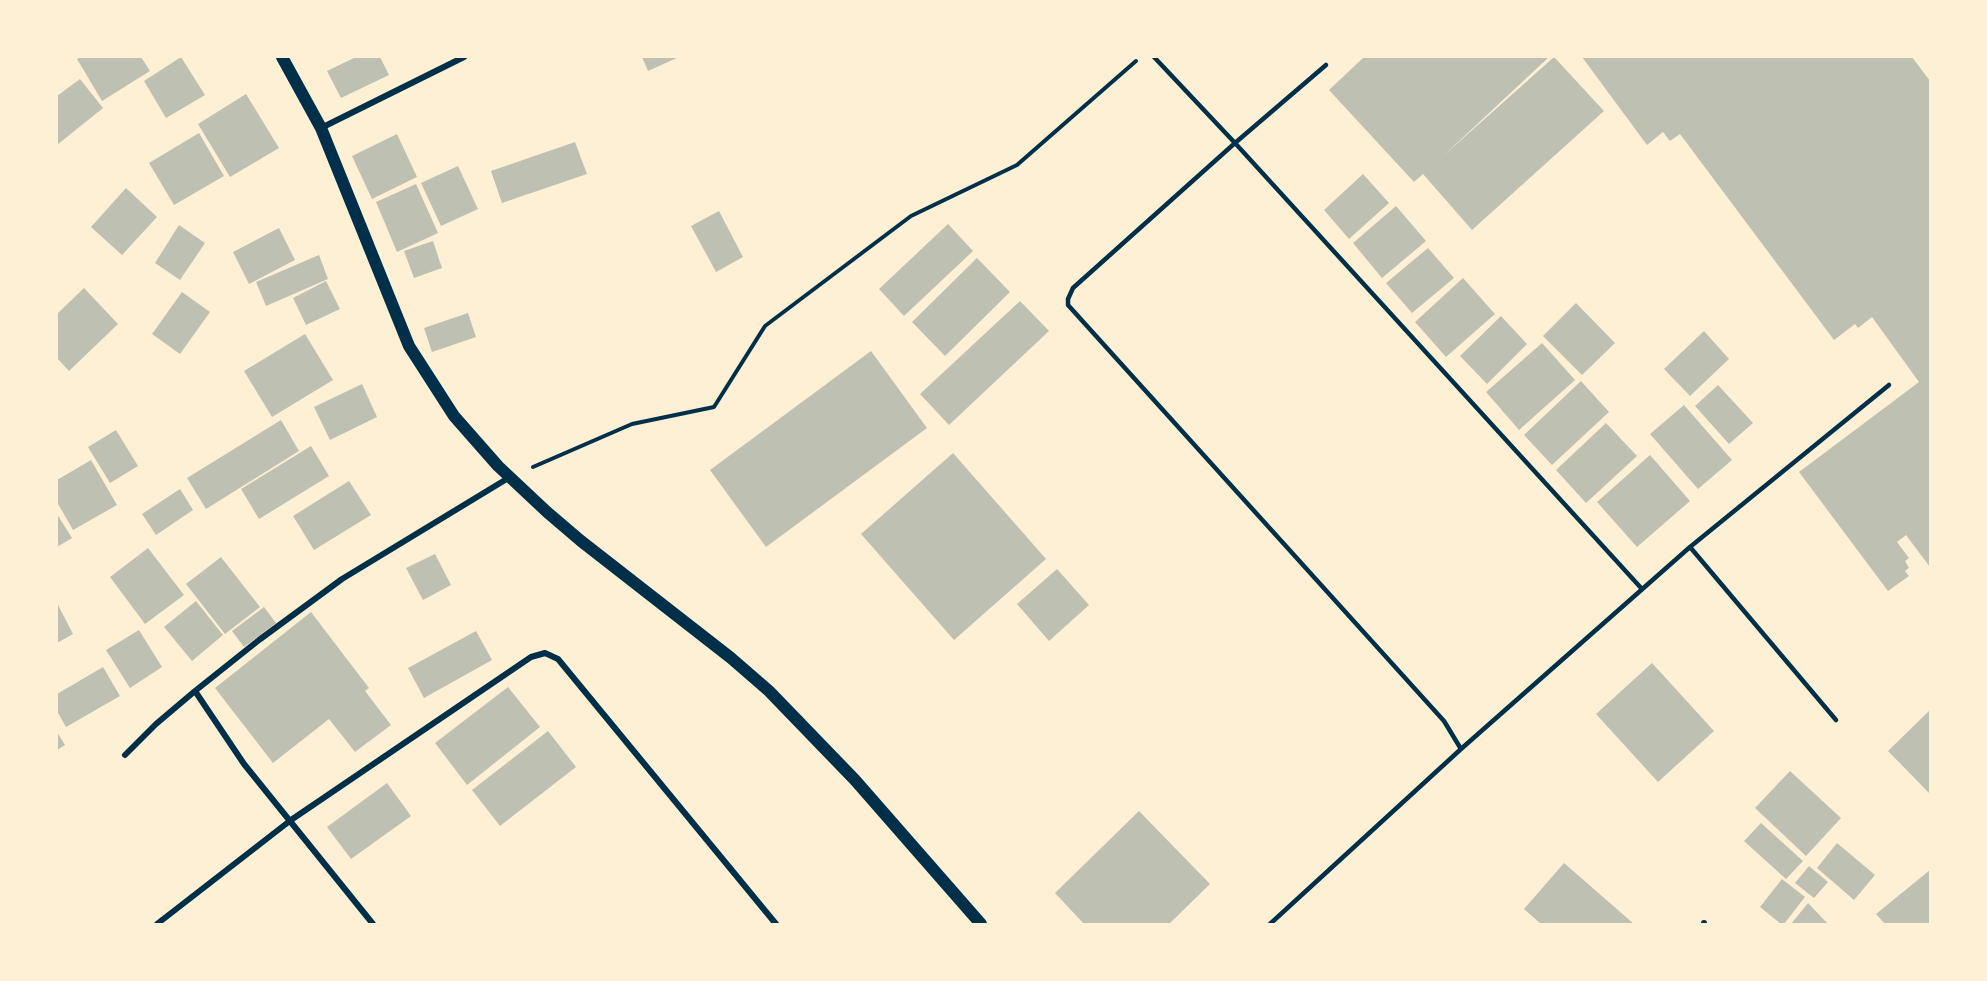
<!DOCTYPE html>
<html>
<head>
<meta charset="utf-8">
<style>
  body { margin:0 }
  #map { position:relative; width:1987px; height:981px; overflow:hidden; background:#fdf0d5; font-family:"IBM Plex Sans",sans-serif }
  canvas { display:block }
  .frame { position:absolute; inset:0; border:58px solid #fdf0d5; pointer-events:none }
</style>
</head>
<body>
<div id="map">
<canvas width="1987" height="981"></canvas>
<div class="frame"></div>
</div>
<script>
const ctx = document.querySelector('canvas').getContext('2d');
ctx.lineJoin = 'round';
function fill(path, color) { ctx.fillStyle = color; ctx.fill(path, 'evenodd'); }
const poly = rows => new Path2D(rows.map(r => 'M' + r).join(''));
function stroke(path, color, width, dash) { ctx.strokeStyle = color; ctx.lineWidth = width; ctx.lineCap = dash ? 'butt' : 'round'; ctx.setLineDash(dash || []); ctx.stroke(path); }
const building = poly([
  [81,57,141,57,150,71,102,101,77,59],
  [181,57,205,95,166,118,144,81],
  [356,57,380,57,389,75,341,98,327,71],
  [642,57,679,57,648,71],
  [1364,57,1549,57,1442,157,1554,57,1604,111,1472,230,1423,174,1414,182,1329,90],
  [1582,57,1912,57,1930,81,1930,567,1906,535,1897,542,1909,558,1905,561,1909,568,1905,571,1909,576,1888,591,1799,472,1919,382,1872,317,1858,328,1855,324,1834,340,1680,134,1670,141,1663,132,1647,145],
  [80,79,103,108,57,145,57,96],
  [246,94,279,148,230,177,198,124],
  [199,133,224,176,174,205,149,163],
  [397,134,417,177,372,199,352,156],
  [575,142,587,174,502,203,491,171],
  [458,166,478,209,441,226,421,183],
  [1363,174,1389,203,1349,239,1324,210],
  [416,184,438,233,397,252,376,202],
  [126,188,157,217,122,255,91,227],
  [1396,206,1426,241,1382,278,1353,243],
  [719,211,743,257,716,272,691,226],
  [948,224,973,251,904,316,879,289],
  [179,225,205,243,180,280,155,263],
  [279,228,295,260,249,284,233,252],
  [433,241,442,268,414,278,404,251],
  [1428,248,1454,278,1412,313,1386,283],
  [319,255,328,279,266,306,256,282],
  [977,258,1010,292,945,356,912,322],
  [1463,278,1495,314,1446,357,1415,322],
  [326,281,340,309,306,325,293,298],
  [84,288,118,324,69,371,57,358,57,314],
  [182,292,210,312,180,354,152,334],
  [1020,301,1049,331,949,425,920,394],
  [1576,303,1615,343,1582,375,1543,336],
  [468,313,476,337,432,352,424,328],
  [1501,316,1527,344,1487,384,1460,356],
  [1704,331,1729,359,1690,396,1664,369],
  [305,334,333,380,272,417,244,371],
  [1542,343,1575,380,1519,430,1486,392],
  [871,351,927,428,766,547,710,470],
  [1581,381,1609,412,1552,465,1524,435],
  [362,384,377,417,330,440,314,407],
  [1718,385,1753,423,1729,444,1695,406],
  [1684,405,1732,460,1698,489,1650,434],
  [281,420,299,451,206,509,187,478],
  [1606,423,1637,456,1586,503,1556,470],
  [116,430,138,466,110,483,88,447],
  [311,446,329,476,259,519,241,489],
  [953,453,1046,559,954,640,861,534],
  [1650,455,1690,501,1637,547,1597,502],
  [91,460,117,505,73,530,57,502,57,480],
  [349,481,371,515,314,550,293,516],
  [180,489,193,510,156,535,142,514],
  [57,514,72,538,57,547],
  [148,548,184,595,145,624,110,577],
  [435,554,451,585,423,600,406,568],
  [221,557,260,607,225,634,186,584],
  [1057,569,1089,605,1049,641,1017,604],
  [196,601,223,635,192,661,164,627],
  [57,603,73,634,57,643],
  [264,607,276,623,244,647,232,631],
  [311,612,369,688,365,691,391,725,355,752,329,719,273,763,215,688],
  [139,630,162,667,130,688,106,650],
  [476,631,492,660,424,698,408,668],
  [1652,663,1714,731,1658,782,1596,714],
  [103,667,120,696,66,727,57,711,57,694],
  [508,687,540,727,467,785,435,743],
  [1930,710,1930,794,1888,751],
  [548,731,576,767,500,826,472,790],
  [57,732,65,745,57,750],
  [1790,771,1841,818,1806,856,1755,808],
  [387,783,411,816,351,859,327,827],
  [1139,811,1210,884,1169,924,1084,924,1055,893],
  [1761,823,1803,861,1786,879,1744,841],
  [1837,843,1875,875,1854,900,1817,868],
  [1564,863,1634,924,1541,924,1524,909],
  [1809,866,1828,882,1814,898,1795,883],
  [1930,870,1930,924,1885,924,1876,914],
  [1782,879,1805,897,1784,924,1781,924,1760,907],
  [1808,903,1828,924,1791,924]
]);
const path = poly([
  [533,467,632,424,714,407,765,326,911,216,1017,165,1136,61]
]);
const service = poly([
  [1154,57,1235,143,1642,589],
  [1326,65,1235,143,1073,288,1068,299,1068,305,1444,721,1461,749],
  [1690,547,1836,720],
  [1270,924,1461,749,1690,547,1889,385]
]);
const minor = poly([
  [321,128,464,57],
  [195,691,259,640,342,579,510,477],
  [125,755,156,724,195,691,244,764,373,924],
  [1704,923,1704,924],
  [157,924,291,820,531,657,545,653,558,659,776,924]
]);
const secondary = poly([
  [282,57,321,128,409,346,454,416,498,466,547,512,581,541,731,658,769,691,855,780,981,924]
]);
fill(building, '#bec0b2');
stroke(path, '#003049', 4);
stroke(service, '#003049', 4.5);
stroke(minor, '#003049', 6);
stroke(secondary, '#003049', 12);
</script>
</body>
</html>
